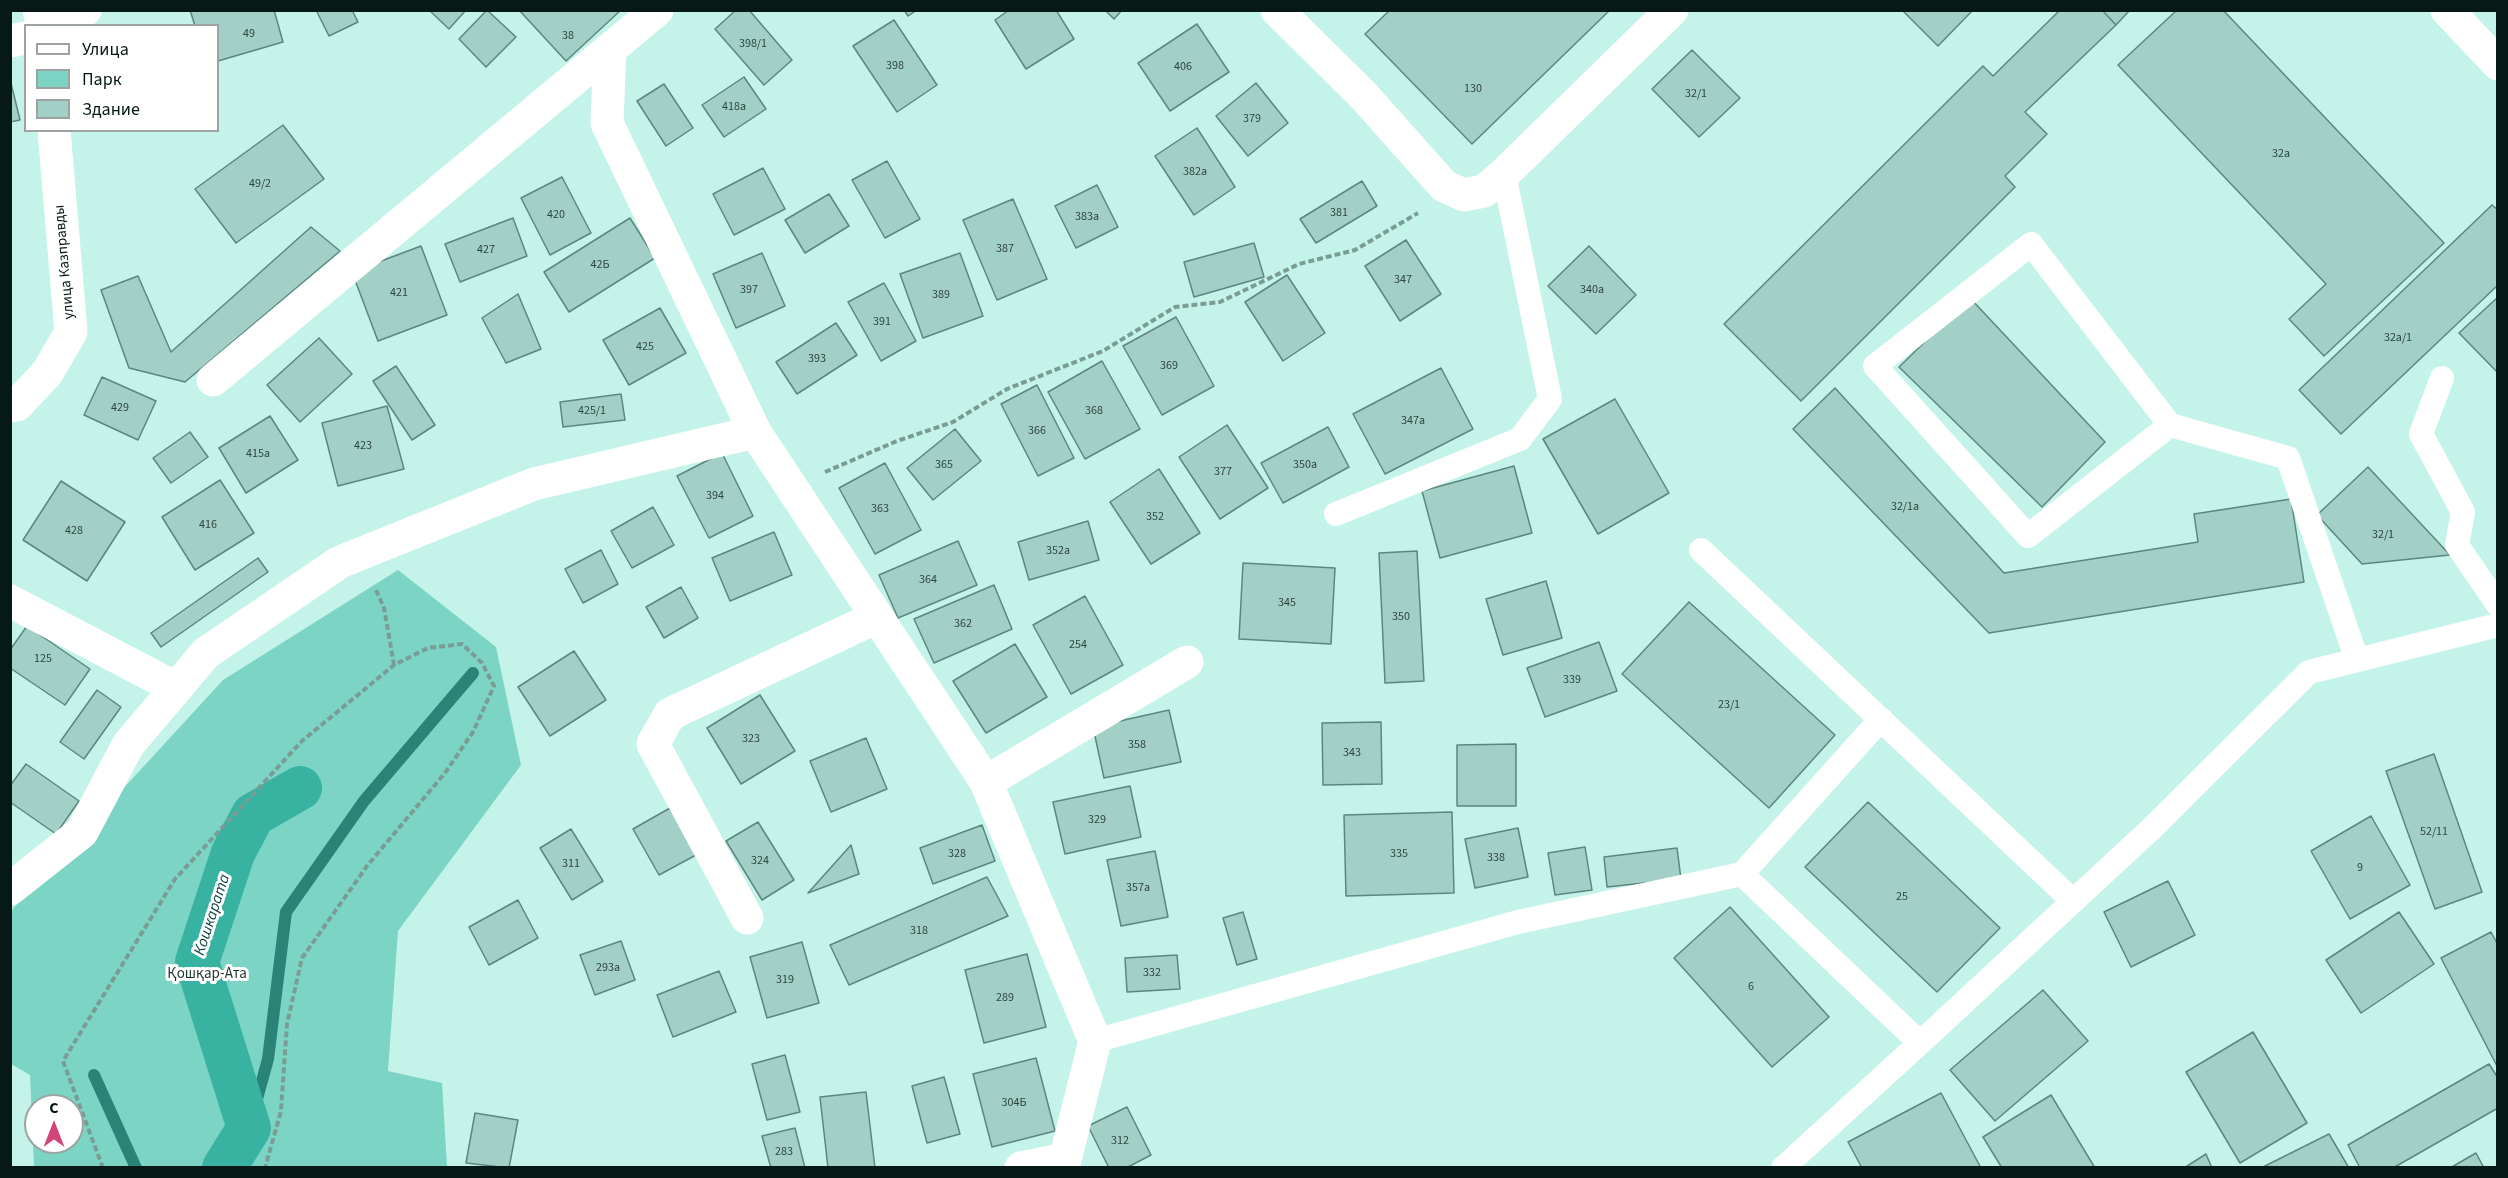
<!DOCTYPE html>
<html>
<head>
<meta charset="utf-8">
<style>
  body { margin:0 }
  #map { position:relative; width:2508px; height:1178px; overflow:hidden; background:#c4f3e9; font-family:"Source Sans 3",sans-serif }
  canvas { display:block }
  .frame { position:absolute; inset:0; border:12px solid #071916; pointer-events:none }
  .legend { position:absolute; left:24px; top:24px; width:195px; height:108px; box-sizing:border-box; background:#fff; border:2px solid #9ca3a2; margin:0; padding:8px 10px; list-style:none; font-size:18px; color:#071916 }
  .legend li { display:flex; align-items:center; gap:12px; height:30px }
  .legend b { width:30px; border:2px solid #9ca3a2 }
  .north { position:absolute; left:24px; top:1094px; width:60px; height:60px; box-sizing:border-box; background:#fff; border:2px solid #9ca3a2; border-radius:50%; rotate:0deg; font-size:16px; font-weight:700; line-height:24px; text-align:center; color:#071916 }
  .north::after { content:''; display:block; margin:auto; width:21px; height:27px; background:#d14578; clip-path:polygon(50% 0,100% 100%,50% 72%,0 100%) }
</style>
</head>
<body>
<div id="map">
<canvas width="2508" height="1178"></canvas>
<div class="frame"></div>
<ul class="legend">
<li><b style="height:8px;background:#fff"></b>Улица</li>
<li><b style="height:16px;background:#7cd4c5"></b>Парк</li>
<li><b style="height:16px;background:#a2cfc6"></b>Здание</li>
</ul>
<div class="north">С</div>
</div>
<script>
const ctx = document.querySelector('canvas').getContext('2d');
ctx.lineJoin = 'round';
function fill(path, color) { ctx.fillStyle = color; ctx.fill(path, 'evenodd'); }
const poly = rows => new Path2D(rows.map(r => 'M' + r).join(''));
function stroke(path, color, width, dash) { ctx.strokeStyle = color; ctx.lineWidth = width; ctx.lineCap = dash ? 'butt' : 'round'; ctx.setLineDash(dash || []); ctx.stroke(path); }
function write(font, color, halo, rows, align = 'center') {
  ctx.font = font + ' "Source Sans 3",sans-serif'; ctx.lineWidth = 6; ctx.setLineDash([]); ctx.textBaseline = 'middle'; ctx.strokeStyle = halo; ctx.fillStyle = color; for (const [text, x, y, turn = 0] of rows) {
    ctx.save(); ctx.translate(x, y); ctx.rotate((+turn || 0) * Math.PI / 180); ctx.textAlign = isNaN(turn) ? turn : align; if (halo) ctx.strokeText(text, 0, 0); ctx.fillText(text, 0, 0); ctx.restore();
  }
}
const green = poly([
  [398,570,496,647,521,765,398,931,388,1071,442,1083,447,1167,34,1167,30,1075,11,1064,10,912,223,680],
  [36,1106,72,1106,72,1142,36,1142]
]);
const stream = poly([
  [94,1075,136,1168],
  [249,1128,268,1059,286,912,364,801,473,673]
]);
const canal = poly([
  [224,1168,249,1128,197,962,233,853,253,815,300,788]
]);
const building = poly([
  [190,10,274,10,283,42,218,61,218,26,195,26,190,10],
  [316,10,352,10,358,22,329,36,316,10],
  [429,10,466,10,449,29,429,10],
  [487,10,516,37,486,67,459,39,487,10],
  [519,10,621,10,566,61,519,10],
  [736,10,749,10,792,60,764,85,715,29,736,10],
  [904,10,917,10,908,16,904,10],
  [1009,10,1056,10,1074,39,1026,69,995,20,1009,10],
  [1105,10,1122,10,1114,19,1105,10],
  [1390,10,1610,10,1472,144,1365,34,1390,10],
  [1902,10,1973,10,1938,46,1902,10],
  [2060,10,2102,10,2116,25,2025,112,2047,134,2005,176,2015,187,1801,401,1724,324,1983,66,1993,76,2060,10],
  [2102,10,2130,10,2116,25,2102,10],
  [2177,10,2223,10,2444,243,2324,356,2289,319,2326,284,2118,65,2177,10],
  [894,20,937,85,897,112,853,46,894,20],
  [1197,24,1229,72,1170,111,1138,63,1197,24],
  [1692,50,1740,98,1699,137,1652,89,1692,50],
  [744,77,766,109,724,137,702,105,744,77],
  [10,79,20,120,10,122,10,79],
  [1256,83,1288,123,1248,156,1216,116,1256,83],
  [664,84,693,128,666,146,637,101,664,84],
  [283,125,324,179,236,243,195,189,283,125],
  [1197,128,1235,187,1194,215,1155,156,1197,128],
  [887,161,920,219,885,238,852,180,887,161],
  [763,168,785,209,734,235,713,194,763,168],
  [562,177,591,233,550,255,521,198,562,177],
  [1362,181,1377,206,1316,243,1300,219,1362,181],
  [1097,185,1118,227,1076,248,1055,206,1097,185],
  [829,194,849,226,805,253,785,220,829,194],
  [1013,199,1047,279,997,300,963,220,1013,199],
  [2492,205,2498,210,2498,285,2341,434,2299,390,2492,205],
  [513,218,527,256,460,282,445,244,513,218],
  [630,218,655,258,569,312,544,272,630,218],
  [311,227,340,251,185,382,129,368,101,290,138,276,171,352,311,227],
  [1406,240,1441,294,1400,321,1365,266,1406,240],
  [1254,243,1264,277,1194,297,1184,262,1254,243],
  [421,246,447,315,378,341,352,272,421,246],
  [1589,246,1636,295,1596,334,1548,286,1589,246],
  [762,253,785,306,736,328,713,274,762,253],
  [960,253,983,316,923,338,900,274,960,253],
  [1287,275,1325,333,1283,361,1245,302,1287,275],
  [884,283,916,341,881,361,848,302,884,283],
  [518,294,541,349,506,363,482,318,518,294],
  [2498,297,2498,373,2459,333,2498,297],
  [1970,298,2105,442,2042,507,1899,367,1970,298],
  [660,308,686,353,629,385,603,340,660,308],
  [1176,317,1214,386,1162,415,1123,346,1176,317],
  [836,323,857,355,797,394,776,362,836,323],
  [319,338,352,374,300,422,267,385,319,338],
  [1102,361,1140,429,1085,459,1048,392,1102,361],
  [396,366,435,425,412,440,373,381,396,366],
  [1441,368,1473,429,1385,474,1353,414,1441,368],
  [102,377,156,401,138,440,84,415,102,377],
  [1037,385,1074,458,1038,476,1001,404,1037,385],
  [1835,388,2004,573,2198,542,2194,514,2291,499,2304,582,1989,633,1793,429,1835,388],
  [621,394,625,420,563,427,560,402,621,394],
  [1615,399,1669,493,1598,534,1543,439,1615,399],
  [387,406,404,469,338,486,322,423,387,406],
  [270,416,298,460,246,493,219,448,270,416],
  [1227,425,1268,488,1220,519,1179,457,1227,425],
  [1328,427,1349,467,1283,503,1261,463,1328,427],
  [955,429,981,461,933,500,907,468,955,429],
  [190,432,208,457,171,483,153,458,190,432],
  [722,453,753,516,709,538,677,476,722,453],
  [885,463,921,530,875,554,839,488,885,463],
  [1514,466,1532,533,1440,558,1422,491,1514,466],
  [2368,467,2450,555,2362,564,2317,515,2368,467],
  [1159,469,1200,533,1151,564,1110,502,1159,469],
  [220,480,254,533,195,570,162,517,220,480],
  [61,481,125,522,87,581,23,540,61,481],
  [653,507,674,545,632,568,611,531,653,507],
  [1088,521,1099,560,1029,580,1018,542,1088,521],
  [774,532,792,575,730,601,712,558,774,532],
  [958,541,977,585,898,618,879,575,958,541],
  [601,550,618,584,583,603,565,569,601,550],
  [1417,551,1424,681,1385,683,1379,553,1417,551],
  [258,558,268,572,161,647,151,633,258,558],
  [1243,563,1335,568,1331,644,1239,639,1243,563],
  [1546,581,1562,638,1503,655,1486,599,1546,581],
  [994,585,1012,629,934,663,914,619,994,585],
  [681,587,698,618,664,638,646,607,681,587],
  [1085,596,1123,665,1071,694,1033,625,1085,596],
  [1689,602,1835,735,1769,808,1622,674,1689,602],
  [27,626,90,669,65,705,10,668,10,650,27,626],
  [1599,642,1617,691,1545,717,1527,668,1599,642],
  [1015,644,1047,697,986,733,953,681,1015,644],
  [574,651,606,700,550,736,518,687,574,651],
  [97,690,121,707,84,759,60,742,97,690],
  [760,695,795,751,741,784,707,728,760,695],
  [1169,710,1181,762,1104,778,1093,727,1169,710],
  [1381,722,1382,784,1323,785,1322,723,1381,722],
  [866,738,887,789,831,812,810,761,866,738],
  [1516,744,1516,806,1457,806,1457,745,1516,744],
  [2434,754,2482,892,2435,909,2386,771,2434,754],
  [26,764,79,801,56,834,10,802,10,786,26,764],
  [1130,786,1141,837,1065,854,1053,802,1130,786],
  [1868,802,2000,928,1937,992,1805,867,1868,802],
  [670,808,696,855,659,875,633,829,670,808],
  [1452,812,1454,893,1346,896,1344,815,1452,812],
  [2371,816,2410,885,2350,919,2311,851,2371,816],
  [758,822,794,880,762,900,726,841,758,822],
  [982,825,995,861,933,884,920,848,982,825],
  [1518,828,1528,877,1475,888,1465,839,1518,828],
  [571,829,603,881,572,900,540,848,571,829],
  [851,845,859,874,808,893,851,845],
  [1585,847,1592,890,1555,895,1548,853,1585,847],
  [1677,848,1681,879,1607,887,1604,857,1677,848],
  [1155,851,1168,917,1121,926,1107,860,1155,851],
  [987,877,1008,916,849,985,830,945,987,877],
  [2168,881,2195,935,2131,967,2104,912,2168,881],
  [518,900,538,938,489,965,469,927,518,900],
  [1730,907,1829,1017,1772,1067,1674,958,1730,907],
  [1243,912,1257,959,1237,965,1223,918,1243,912],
  [2399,912,2434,964,2361,1013,2326,960,2399,912],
  [2491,932,2498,945,2498,1068,2441,958,2491,932],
  [621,941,635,980,595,995,580,955,621,941],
  [802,942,819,1003,767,1018,750,957,802,942],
  [1027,954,1046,1027,984,1043,965,970,1027,954],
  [1177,955,1180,989,1127,992,1125,958,1177,955],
  [719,971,736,1012,673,1037,657,995,719,971],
  [2043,990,2088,1041,1995,1121,1950,1070,2043,990],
  [2253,1032,2307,1123,2240,1163,2186,1072,2253,1032],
  [785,1055,800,1112,767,1120,752,1064,785,1055],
  [1036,1058,1055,1131,992,1147,973,1074,1036,1058],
  [2489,1064,2498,1078,2498,1108,2393,1168,2360,1168,2348,1145,2489,1064],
  [944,1077,960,1134,927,1143,912,1086,944,1077],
  [866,1092,875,1168,828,1168,820,1097,866,1092],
  [1941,1093,1981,1168,1862,1168,1848,1142,1941,1093],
  [2051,1095,2095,1168,2002,1168,1983,1137,2051,1095],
  [1127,1107,1151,1155,1126,1168,1109,1168,1088,1126,1127,1107],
  [475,1113,518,1120,509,1168,466,1163,475,1113],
  [795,1128,805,1168,771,1168,762,1136,795,1128],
  [2329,1134,2349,1168,2261,1168,2329,1134],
  [2476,1153,2484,1168,2450,1168,2476,1153],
  [2206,1154,2212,1168,2184,1168,2206,1154]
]);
const path = poly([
  [825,472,897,441,953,422,1007,389,1103,351,1175,307,1220,302,1299,264,1355,250,1418,213],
  [376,590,384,608,394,665],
  [103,1168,63,1061,175,879,302,741,394,665,428,648,462,644,482,663,494,686,473,732,445,773,367,866,302,958,287,1024,281,1111,265,1168]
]);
const lane = poly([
  [2442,378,2421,434,2463,512,2457,545,2498,605],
  [2170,425,2028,536,1875,366,2031,244,2170,425,2288,458,2357,660],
  [1336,514,1520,439,1550,399,1504,174],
  [1701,550,2073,901],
  [1742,874,1881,719],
  [1095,1041,1518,922,1742,874,1920,1043,2150,830,2309,672,2498,625],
  [1783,1168,1920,1043]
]);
const street = poly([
  [39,10,43,26],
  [1277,10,1363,95,1444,186,1464,195,1484,191,1504,174,1672,10],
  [61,26,85,10],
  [10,41,26,38],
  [610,50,607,123,755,432,986,782,1095,1041,1063,1168],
  [213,380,657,10],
  [10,406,17,405,47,373,71,332,54,130],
  [10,601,176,688],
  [986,782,1187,662],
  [10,889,82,832,128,745,206,653,340,562,534,484,755,432],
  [747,918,653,744,670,714,877,617],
  [1021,1168,1065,1159]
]);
const secondary = poly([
  [2447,10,2498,64]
]);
const numberNames = [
  ["49",249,34],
  ["38",568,36],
  ["398/1",753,44],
  ["398",895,66],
  ["406",1183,67],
  ["130",1473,89],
  ["32/1",1696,94],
  ["418а",734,107],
  ["379",1252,119],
  ["32а",2281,154],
  ["382а",1195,172],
  ["49/2",260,184],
  ["381",1339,213],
  ["420",556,215],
  ["383а",1087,217],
  ["387",1005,249],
  ["427",486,250],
  ["42Б",600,265],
  ["347",1403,280],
  ["397",749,290],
  ["340а",1592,290],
  ["421",399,293],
  ["389",941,295],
  ["391",882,322],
  ["32а/1",2398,338],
  ["425",645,347],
  ["393",817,359],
  ["369",1169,366],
  ["429",120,408],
  ["425/1",592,411],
  ["368",1094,411],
  ["347а",1413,421],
  ["366",1037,431],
  ["423",363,446],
  ["415а",258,454],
  ["365",944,465],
  ["350а",1305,465],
  ["377",1223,472],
  ["394",715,496],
  ["32/1а",1905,507],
  ["363",880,509],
  ["352",1155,517],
  ["416",208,525],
  ["428",74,531],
  ["32/1",2383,535],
  ["352а",1058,551],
  ["364",928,580],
  ["345",1287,603],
  ["350",1401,617],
  ["362",963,624],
  ["254",1078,645],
  ["125",43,659],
  ["339",1572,680],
  ["23/1",1729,705],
  ["323",751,739],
  ["358",1137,745],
  ["343",1352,753],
  ["329",1097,820],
  ["52/11",2434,832],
  ["328",957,854],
  ["335",1399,854],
  ["338",1496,858],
  ["324",760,861],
  ["311",571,864],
  ["9",2360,868],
  ["357а",1138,888],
  ["25",1902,897],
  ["318",919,931],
  ["293а",608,968],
  ["332",1152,973],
  ["319",785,980],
  ["6",1751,987],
  ["289",1005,998],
  ["304Б",1014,1103],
  ["312",1120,1141],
  ["283",784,1152]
];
const streetNames = [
  ["улица Казправды",65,262,-95]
];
const parkNames = [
  ["Қошқар-Ата",207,975]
];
const waterNames = [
  ["Кошкарата",213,915,-72]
];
fill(green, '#7cd4c5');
stroke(stream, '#298477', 12);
stroke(canal, '#38b2a1', 44);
fill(building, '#a2cfc6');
stroke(building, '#5c877f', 1.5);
stroke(path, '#799d95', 4, [6, 3]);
stroke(lane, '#fff', 24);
stroke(street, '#fff', 33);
stroke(secondary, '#fff', 33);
write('12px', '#2e4642', null, numberNames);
write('15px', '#071916', '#fff', streetNames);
write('15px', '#1d322e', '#fff', parkNames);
write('italic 16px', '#053d36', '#fff', waterNames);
</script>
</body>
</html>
